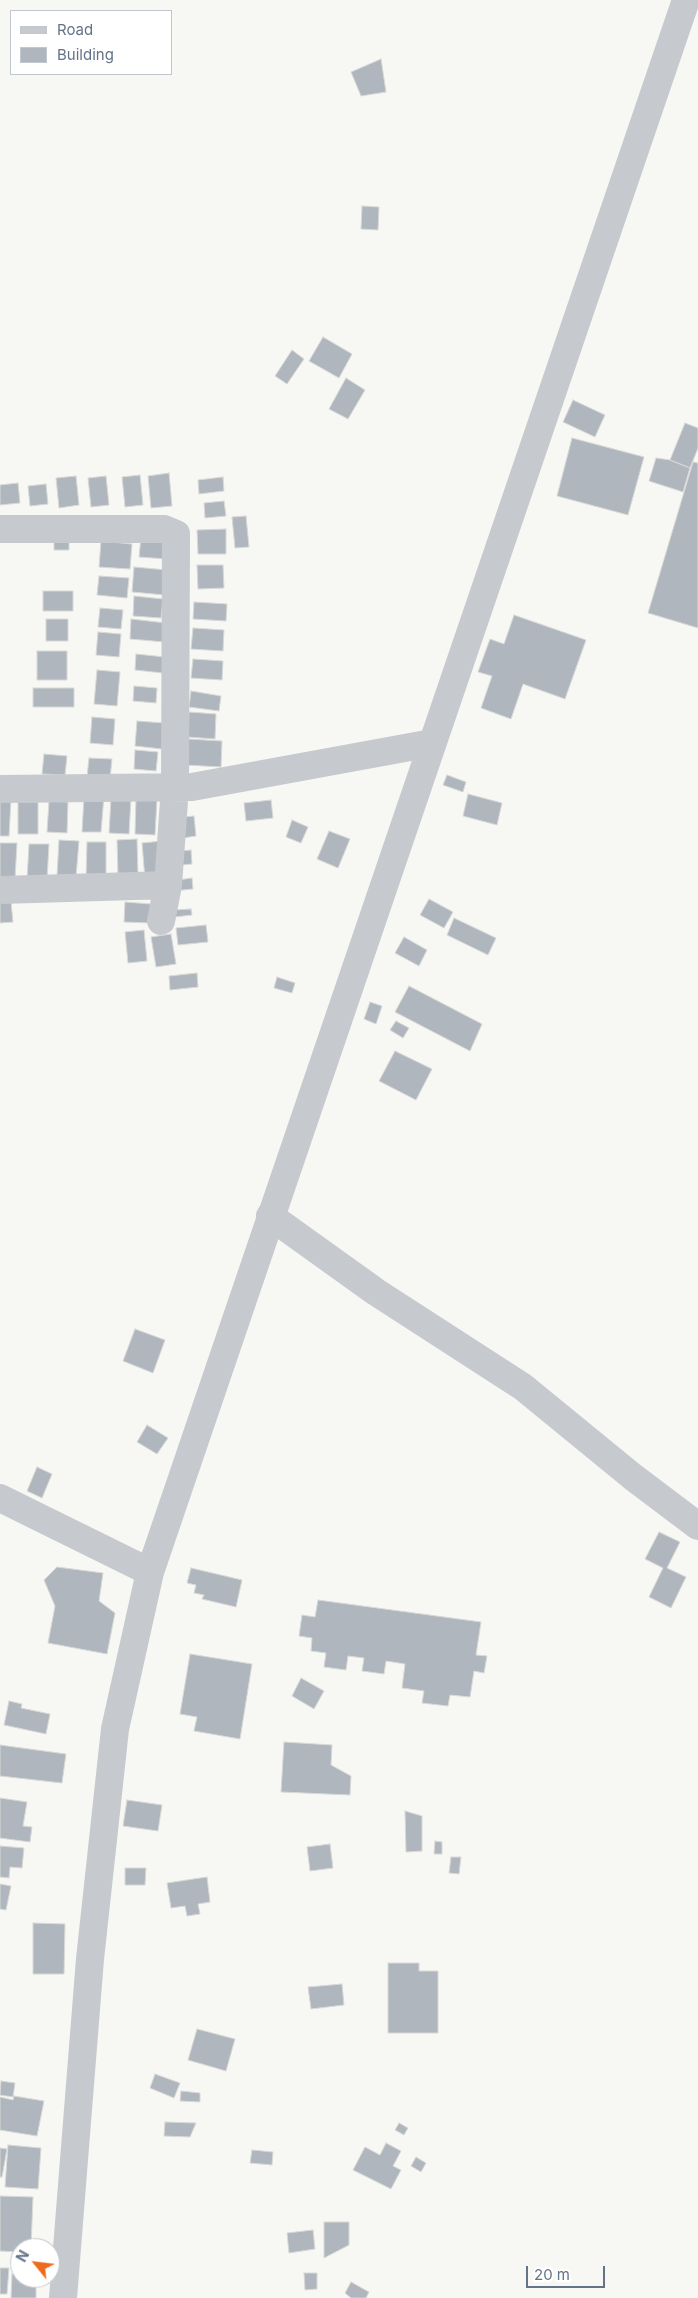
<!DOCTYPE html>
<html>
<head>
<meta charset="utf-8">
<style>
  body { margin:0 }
  #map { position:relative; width:698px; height:2298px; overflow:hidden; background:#f7f7f4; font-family:Inter,sans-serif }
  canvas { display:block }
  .legend { position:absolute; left:10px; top:10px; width:162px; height:65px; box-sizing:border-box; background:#fff; border:1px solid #c1c7cf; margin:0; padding:6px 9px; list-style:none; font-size:15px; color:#647387 }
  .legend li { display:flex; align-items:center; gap:10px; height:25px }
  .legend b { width:25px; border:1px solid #c1c7cf }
  .north { position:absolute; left:10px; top:2238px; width:50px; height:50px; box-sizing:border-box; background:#fff; border:1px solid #c1c7cf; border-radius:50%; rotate:299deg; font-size:14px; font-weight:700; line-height:20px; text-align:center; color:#647387 }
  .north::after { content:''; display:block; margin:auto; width:18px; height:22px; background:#ef6a1c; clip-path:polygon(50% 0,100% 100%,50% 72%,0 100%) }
  .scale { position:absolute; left:526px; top:2266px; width:79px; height:22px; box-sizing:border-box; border:2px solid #647387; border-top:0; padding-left:6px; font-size:15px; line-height:18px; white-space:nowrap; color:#647387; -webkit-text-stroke:4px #fff; paint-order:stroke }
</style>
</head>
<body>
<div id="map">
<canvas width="698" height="2298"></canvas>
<ul class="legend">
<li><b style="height:6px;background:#c6c9cd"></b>Road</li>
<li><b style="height:14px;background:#afb6bd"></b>Building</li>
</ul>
<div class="north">N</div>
<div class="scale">20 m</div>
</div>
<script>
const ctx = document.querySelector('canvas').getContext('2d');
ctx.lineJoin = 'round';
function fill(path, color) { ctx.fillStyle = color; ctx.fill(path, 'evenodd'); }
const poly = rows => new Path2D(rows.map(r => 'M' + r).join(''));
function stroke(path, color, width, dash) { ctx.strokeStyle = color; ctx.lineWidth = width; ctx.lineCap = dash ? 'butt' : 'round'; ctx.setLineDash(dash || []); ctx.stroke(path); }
const building = poly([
  [381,59,386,92,361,96,351,72,381,59],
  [362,206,379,207,378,230,361,229,362,206],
  [323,337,352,354,339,378,309,361,323,337],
  [292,350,304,359,287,384,275,376,292,350],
  [346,378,365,390,348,419,329,409,346,378],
  [573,400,605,415,595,437,563,422,573,400],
  [685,423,698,428,698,448,690,468,670,460,685,423],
  [572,438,644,457,628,515,557,496,572,438],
  [656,458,670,460,690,468,683,492,649,481,656,458],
  [693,462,698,463,698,628,648,613,693,462],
  [169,473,172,506,151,508,148,476,169,473],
  [140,475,143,505,125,507,122,477,140,475],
  [76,476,79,505,59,508,56,478,76,476],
  [106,476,109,505,91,507,88,478,106,476],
  [223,477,224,491,199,494,198,480,223,477],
  [18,483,20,503,0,505,0,485,18,483],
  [46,484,48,504,30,506,28,486,46,484],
  [224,501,226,516,205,518,204,503,224,501],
  [246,516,249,547,235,548,232,517,246,516],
  [226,529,226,554,198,554,197,530,226,529],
  [141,537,169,539,167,559,139,557,141,537],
  [54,539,69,539,69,550,54,550,54,539],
  [101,541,132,544,130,569,99,567,101,541],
  [197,565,223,565,224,588,198,589,197,565],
  [134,567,167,570,165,595,132,592,134,567],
  [99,576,129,578,127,598,97,595,99,576],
  [43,591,73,591,73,611,43,611,43,591],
  [134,596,163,599,161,618,133,616,134,596],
  [194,602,227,604,226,621,193,619,194,602],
  [100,608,123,610,121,629,98,627,100,608],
  [514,615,586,640,565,699,523,684,511,719,481,708,492,676,478,672,490,639,504,644,514,615],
  [46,619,68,619,68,641,46,641,46,619],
  [131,619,166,623,165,642,130,639,131,619],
  [193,628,224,630,223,651,191,649,193,628],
  [98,632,121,634,119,657,96,655,98,632],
  [37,651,67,651,67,680,37,680,37,651],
  [136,654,165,657,163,673,135,670,136,654],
  [193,659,223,661,222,680,191,678,193,659],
  [97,670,120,672,117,706,94,704,97,670],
  [134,686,157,688,156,703,133,701,134,686],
  [33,688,74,688,74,707,33,707,33,688],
  [191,691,221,696,219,711,189,707,191,691],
  [189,712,216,714,215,739,188,737,189,712],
  [92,717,115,719,113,745,90,743,92,717],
  [137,721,164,723,162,749,135,746,137,721],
  [188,739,222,741,221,767,186,765,188,739],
  [135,750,158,752,156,771,134,769,135,750],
  [44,754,67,756,65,775,42,774,44,754],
  [89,758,112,759,110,779,87,777,89,758],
  [447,775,466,782,463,792,443,785,447,775],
  [468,794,502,803,497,825,463,816,468,794],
  [84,796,104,796,101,832,82,832,84,796],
  [111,798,131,798,129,834,109,833,111,798],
  [136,798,157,799,155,835,135,834,136,798],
  [0,800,11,800,9,836,0,836,0,800],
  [271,800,273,818,246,821,244,803,271,800],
  [49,801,68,802,67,833,47,832,49,801],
  [18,802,38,802,38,834,18,834,18,802],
  [194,816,196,836,176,839,174,818,194,816],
  [292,820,308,827,301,843,286,837,292,820],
  [329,831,350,839,338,868,317,859,329,831],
  [137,839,138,875,118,876,117,840,137,839],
  [59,840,79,841,76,877,57,876,59,840],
  [162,841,165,876,145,879,142,843,162,841],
  [87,842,106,842,106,878,86,878,87,842],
  [0,843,17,843,15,879,0,879,0,843],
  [29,844,49,844,47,880,27,880,29,844],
  [191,850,192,864,172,866,170,852,191,850],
  [192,878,193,889,172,891,171,881,192,878],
  [429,899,453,912,444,928,420,915,429,899],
  [11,902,13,922,0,923,0,903,11,902],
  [125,902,151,904,150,923,124,922,125,902],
  [191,909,192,915,174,917,173,910,191,909],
  [454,918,496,938,488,955,447,935,454,918],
  [206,925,208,942,178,945,176,928,206,925],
  [144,930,147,961,128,963,125,932,144,930],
  [171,934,176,964,156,967,151,937,171,934],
  [404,937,427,950,419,966,395,953,404,937],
  [197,973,198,987,170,990,169,976,197,973],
  [277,977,295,983,292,993,274,988,277,977],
  [409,986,482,1024,470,1051,395,1012,409,986],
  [370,1002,382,1006,376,1024,364,1019,370,1002],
  [396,1021,409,1028,403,1038,390,1030,396,1021],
  [395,1051,432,1069,416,1100,379,1081,395,1051],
  [135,1329,165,1340,153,1373,123,1361,135,1329],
  [147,1425,168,1438,157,1454,137,1442,147,1425],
  [37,1467,52,1474,42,1498,27,1491,37,1467],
  [659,1532,680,1542,667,1568,686,1577,671,1608,649,1597,663,1568,645,1559,659,1532],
  [57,1567,103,1573,99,1601,115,1613,107,1654,48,1643,55,1606,44,1580,57,1567],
  [191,1568,242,1580,236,1607,202,1599,204,1595,194,1593,196,1585,187,1583,191,1568],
  [318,1600,481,1622,476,1655,487,1656,484,1673,474,1671,470,1697,450,1695,448,1706,422,1703,424,1691,402,1688,405,1664,386,1661,384,1674,362,1671,364,1658,348,1656,346,1670,324,1667,326,1653,311,1651,312,1638,299,1636,302,1615,315,1617,318,1600],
  [190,1654,252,1664,240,1739,194,1731,197,1717,180,1714,190,1654],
  [301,1678,324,1691,314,1709,292,1696,301,1678],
  [9,1701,22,1704,21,1708,50,1714,46,1734,4,1725,9,1701],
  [284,1742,332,1745,331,1765,351,1776,350,1795,281,1792,284,1742],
  [0,1745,66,1754,62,1783,0,1776,0,1745],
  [0,1798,27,1802,23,1826,32,1827,30,1842,0,1838,0,1798],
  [127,1800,162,1805,158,1831,123,1826,127,1800],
  [405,1811,422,1816,422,1851,406,1852,405,1811],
  [435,1841,442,1842,442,1854,434,1854,435,1841],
  [330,1844,333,1868,310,1871,307,1847,330,1844],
  [0,1846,24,1848,22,1868,10,1867,9,1878,0,1877,0,1846],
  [451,1857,461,1857,459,1874,449,1873,451,1857],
  [125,1868,146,1868,145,1885,125,1885,125,1868],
  [207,1877,210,1902,198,1904,200,1914,187,1916,185,1906,171,1908,167,1883,207,1877],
  [0,1884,11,1886,6,1910,0,1909,0,1884],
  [33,1923,65,1924,64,1974,33,1974,33,1923],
  [388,1963,419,1963,419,1971,438,1971,438,2033,388,2033,388,1963],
  [342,1984,344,2005,311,2009,308,1987,342,1984],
  [197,2029,235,2039,226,2071,188,2060,197,2029],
  [155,2074,180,2083,174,2098,150,2088,155,2074],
  [1,2081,15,2083,13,2097,0,2095,1,2081],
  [181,2091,200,2093,200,2102,180,2101,181,2091],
  [14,2096,44,2101,37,2136,0,2130,0,2097,13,2100,14,2096],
  [165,2122,196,2123,190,2137,164,2136,165,2122],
  [399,2123,408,2128,404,2135,395,2130,399,2123],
  [386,2143,401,2151,393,2166,401,2170,391,2189,353,2170,365,2147,380,2155,386,2143],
  [8,2145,41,2148,38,2189,5,2187,8,2145],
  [0,2148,7,2149,2,2177,0,2177,0,2148],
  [252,2150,273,2152,272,2165,250,2163,252,2150],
  [416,2157,426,2163,421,2172,411,2166,416,2157],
  [0,2196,33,2197,31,2248,20,2248,20,2252,0,2251,0,2196],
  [324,2222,349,2222,349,2245,324,2258,324,2222],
  [313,2230,315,2249,289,2253,287,2233,313,2230],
  [0,2268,9,2268,7,2294,0,2294,0,2268],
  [304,2273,317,2273,317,2289,305,2290,304,2273],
  [12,2274,20,2274,20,2278,36,2278,36,2298,11,2298,12,2274],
  [351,2282,369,2292,366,2298,351,2298,345,2293,351,2282]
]);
const minor = poly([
  [0,529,164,529,176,534,175,787,168,885,161,921],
  [0,789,192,787,432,743],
  [0,890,168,885],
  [270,1216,376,1292,523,1387,633,1477,698,1526],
  [0,1498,150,1572]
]);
const tertiary = poly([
  [63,2298,90,1959,115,1729,150,1572,686,0]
]);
fill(building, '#afb6bd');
stroke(building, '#d8d9d6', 1);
stroke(minor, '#c6c9cd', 28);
stroke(tertiary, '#c6c9cd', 28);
</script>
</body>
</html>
